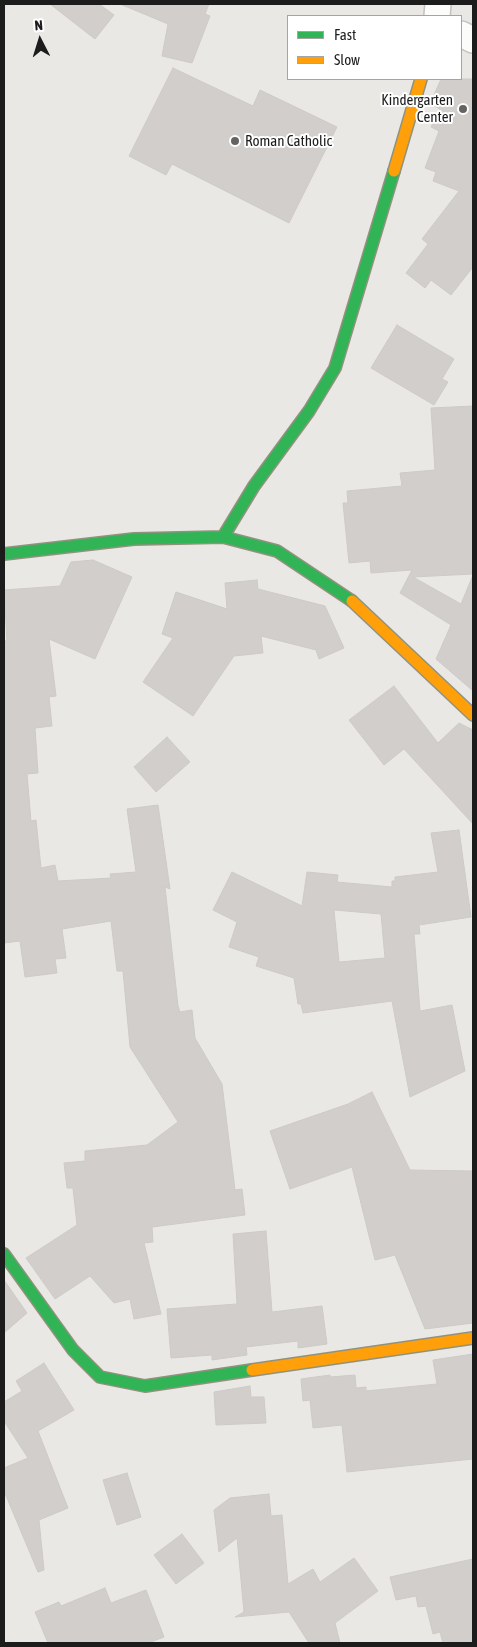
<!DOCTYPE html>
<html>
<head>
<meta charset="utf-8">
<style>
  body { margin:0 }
  #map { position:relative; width:477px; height:1647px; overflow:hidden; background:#eae8e5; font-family:"Asap Condensed",sans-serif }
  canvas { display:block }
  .frame { position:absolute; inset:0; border:5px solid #1c1c1c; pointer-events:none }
  .legend { position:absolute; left:287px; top:15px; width:175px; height:65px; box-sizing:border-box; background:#fff; border:1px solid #a4a4a4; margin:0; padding:6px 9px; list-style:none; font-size:15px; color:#1c1c1c }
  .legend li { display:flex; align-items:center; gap:10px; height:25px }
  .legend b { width:25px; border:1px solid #a4a4a4 }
  .north { position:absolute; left:15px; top:15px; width:50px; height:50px; -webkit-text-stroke:4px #fff; paint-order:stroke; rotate:355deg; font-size:14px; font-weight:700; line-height:20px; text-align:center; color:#1c1c1c }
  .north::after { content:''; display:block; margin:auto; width:18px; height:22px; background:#1c1c1c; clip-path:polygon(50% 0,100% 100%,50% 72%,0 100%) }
</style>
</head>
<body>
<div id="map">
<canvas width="477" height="1647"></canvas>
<div class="frame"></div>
<ul class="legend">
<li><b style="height:6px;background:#30b455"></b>Fast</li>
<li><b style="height:6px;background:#ff9f0a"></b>Slow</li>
</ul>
<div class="north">N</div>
</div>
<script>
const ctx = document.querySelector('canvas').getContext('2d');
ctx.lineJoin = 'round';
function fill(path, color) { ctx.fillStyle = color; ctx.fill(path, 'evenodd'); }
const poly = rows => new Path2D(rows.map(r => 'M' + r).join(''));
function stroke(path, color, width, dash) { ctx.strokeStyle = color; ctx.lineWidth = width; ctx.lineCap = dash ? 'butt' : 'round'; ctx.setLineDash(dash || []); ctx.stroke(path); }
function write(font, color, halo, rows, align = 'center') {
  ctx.font = font + ' "Asap Condensed",sans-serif'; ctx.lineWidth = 4; ctx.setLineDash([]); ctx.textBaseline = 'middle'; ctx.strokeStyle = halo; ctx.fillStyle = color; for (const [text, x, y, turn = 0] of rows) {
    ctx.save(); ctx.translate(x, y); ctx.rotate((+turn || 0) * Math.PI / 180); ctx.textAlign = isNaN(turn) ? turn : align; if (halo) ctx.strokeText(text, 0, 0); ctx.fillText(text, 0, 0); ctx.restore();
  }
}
const building = poly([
  [50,4,99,4,114,15,95,39,50,4],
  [120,4,209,4,205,14,210,16,192,63,162,56,168,24,120,4],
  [173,68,253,106,260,90,337,127,289,223,172,164,166,175,129,156,173,68],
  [441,79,473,79,473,267,451,295,431,280,425,288,406,273,428,244,422,239,459,191,433,181,436,172,425,168,439,131,431,127,440,109,430,104,441,79],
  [397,325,454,359,442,379,448,382,434,405,371,368,397,325],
  [473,406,473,574,413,577,461,604,473,575,473,691,436,659,451,625,400,593,412,570,371,573,370,561,349,563,343,503,348,503,347,491,402,486,400,473,435,470,431,408,473,406],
  [93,560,132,577,95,659,49,639,56,696,49,697,52,726,35,728,38,773,27,774,31,821,36,820,41,868,55,865,58,881,111,878,110,874,136,872,127,809,158,805,170,889,165,887,178,1006,180,1012,192,1010,195,1038,222,1084,235,1190,242,1189,245,1215,152,1227,153,1242,144,1243,161,1314,134,1319,130,1299,114,1303,90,1276,55,1299,26,1258,77,1225,73,1188,67,1188,64,1163,85,1161,85,1151,147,1145,178,1122,130,1047,123,971,117,971,111,921,62,929,66,958,55,959,57,973,25,977,20,941,4,943,4,641,7,641,4,590,60,586,71,562,93,560],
  [257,580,258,589,325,606,344,648,319,659,316,650,261,636,263,653,234,656,193,716,143,682,173,638,162,634,176,592,227,609,225,583,257,580],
  [394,686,438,743,459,723,473,730,473,824,404,749,384,765,349,720,394,686],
  [167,737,190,762,156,792,134,767,167,737],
  [459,830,471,917,419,925,420,934,414,934,420,1011,452,1005,465,1071,410,1097,392,1001,303,1013,301,1004,298,1004,294,978,256,966,259,957,229,947,237,922,213,910,232,872,302,906,307,872,338,875,337,882,392,887,392,881,395,881,395,877,438,872,431,833,459,830],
  [334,910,381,914,385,958,339,962,334,910],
  [372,1092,410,1170,473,1171,473,1323,425,1329,395,1255,375,1260,352,1167,290,1189,270,1131,348,1104,372,1092],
  [266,1231,272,1312,322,1306,327,1344,298,1348,298,1341,246,1347,247,1355,212,1360,212,1355,171,1358,167,1309,237,1304,233,1234,266,1231],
  [4,1280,27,1313,4,1333,4,1280],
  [473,1354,473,1459,347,1472,342,1425,313,1428,310,1400,303,1401,301,1379,330,1375,330,1377,355,1375,356,1388,366,1387,366,1391,437,1384,433,1360,473,1354],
  [44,1363,74,1410,38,1431,68,1508,39,1520,44,1570,38,1572,4,1491,4,1468,28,1458,4,1421,4,1402,22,1391,16,1381,44,1363],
  [250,1386,251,1397,264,1397,266,1423,216,1425,214,1392,250,1386],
  [127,1473,141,1517,117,1525,103,1480,127,1473],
  [269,1494,271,1516,282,1515,288,1584,313,1569,320,1582,354,1558,378,1591,335,1623,340,1643,309,1643,289,1612,235,1617,244,1612,237,1538,219,1552,214,1510,230,1498,269,1494],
  [182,1534,204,1563,176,1584,154,1555,182,1534],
  [473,1559,473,1643,443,1643,440,1632,433,1634,426,1606,418,1607,416,1596,396,1600,390,1577,473,1559],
  [105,1588,111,1603,146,1590,164,1637,148,1643,48,1643,35,1612,59,1602,61,1606,105,1588]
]);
const street = poly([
  [437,16,438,4],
  [461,34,473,40]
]);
const fast = poly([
  [223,537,254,486,309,411,335,368,394,171],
  [4,554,134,539,223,537,277,551,352,601],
  [4,1254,73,1350,100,1377,145,1386,252,1370]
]);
const slow = poly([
  [394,171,421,79],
  [352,601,473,715],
  [252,1370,473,1338]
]);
const markers = [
  [463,109,5,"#646362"],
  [235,141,5,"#646362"]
];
const poiNames = [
  ["Kindergarten",453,100],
  ["Center",453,117],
  ["Roman Catholic",245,141,"left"]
];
fill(building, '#d1cecc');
stroke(building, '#cdcac6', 1);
stroke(street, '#c3c2c1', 28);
stroke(fast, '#91927e', 14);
stroke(slow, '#91927e', 14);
stroke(street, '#fcfcfb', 25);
stroke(fast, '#30b455', 11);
stroke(slow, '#ff9f0a', 11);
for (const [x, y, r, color] of markers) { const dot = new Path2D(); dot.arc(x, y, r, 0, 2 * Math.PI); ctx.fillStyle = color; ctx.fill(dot); stroke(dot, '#fff', 2); }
write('15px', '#1c1c1c', '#fff', poiNames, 'right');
</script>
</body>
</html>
